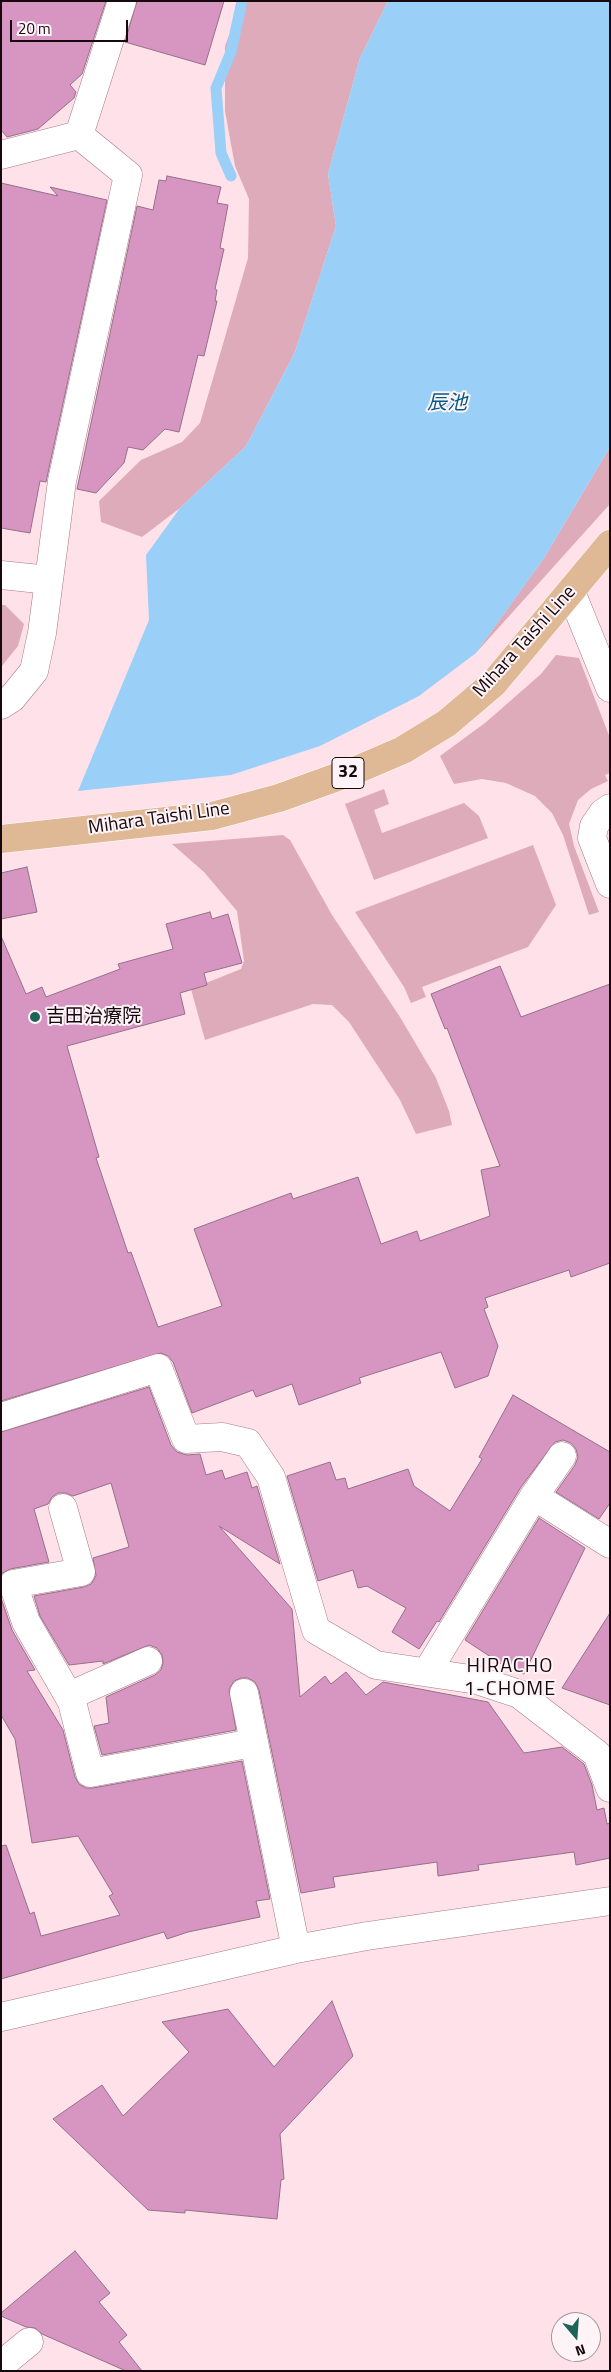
<!DOCTYPE html>
<html>
<head>
<meta charset="utf-8">
<style>
  body { margin:0 }
  #map { position:relative; width:611px; height:2372px; overflow:hidden; background:#ffe1e9; font-family:"Titillium Web",sans-serif }
  canvas { display:block }
  .frame { position:absolute; inset:0; border:2px solid #17080d; pointer-events:none }
  .north { position:absolute; left:551px; top:2312px; width:50px; height:50px; box-sizing:border-box; background:#fef4f7; border:1px solid #a29699; border-radius:50%; rotate:162deg; font-size:14px; font-weight:700; line-height:20px; text-align:center; color:#17080d }
  .north::after { content:''; display:block; margin:auto; width:18px; height:22px; background:#1c6458; clip-path:polygon(50% 0,100% 100%,50% 72%,0 100%) }
  .scale { position:absolute; left:10px; top:20px; width:118px; height:22px; box-sizing:border-box; border:2px solid #17080d; border-top:0; padding-left:6px; font-size:15px; line-height:18px; white-space:nowrap; color:#17080d; -webkit-text-stroke:4px #fef4f7; paint-order:stroke }
</style>
</head>
<body>
<div id="map">
<canvas width="611" height="2372"></canvas>
<div class="frame"></div>
<div class="north">N</div>
<div class="scale">20 m</div>
</div>
<script>
const ctx = document.querySelector('canvas').getContext('2d');
ctx.lineJoin = 'round';
function fill(path, color) { ctx.fillStyle = color; ctx.fill(path, 'evenodd'); }
const poly = rows => new Path2D(rows.map(r => 'M' + r).join(''));
function stroke(path, color, width, dash) { ctx.strokeStyle = color; ctx.lineWidth = width; ctx.lineCap = dash ? 'butt' : 'round'; ctx.setLineDash(dash || []); ctx.stroke(path); }
function write(font, color, halo, rows, align = 'center') {
  ctx.font = font + ' "Titillium Web","Noto Sans JP",sans-serif'; ctx.lineWidth = 4; ctx.setLineDash([]); ctx.textBaseline = 'middle'; ctx.strokeStyle = halo; ctx.fillStyle = color; for (const [text, x, y, turn = 0] of rows) {
    ctx.save(); ctx.translate(x, y); ctx.rotate((+turn || 0) * Math.PI / 180); ctx.textAlign = isNaN(turn) ? turn : align; if (halo) ctx.strokeText(text, 0, 0); ctx.fillText(text, 0, 0); ctx.restore();
  }
}
const green = poly([
  [242,1,388,1,360,58,328,174,336,226,295,352,246,446,180,508,142,537,101,522,99,501,141,460,182,442,200,423,248,258,249,199,235,166,225,111,225,46],
  [610,447,610,504,475,654,544,558],
  [1,605,5,605,24,624,18,646,1,667],
  [556,655,579,658,610,738,610,773,605,775,608,781,591,789,578,800,569,824,574,846,599,912,589,915,563,835,552,813,535,796,506,783,482,779,454,784,440,756,485,723,541,674],
  [384,789,389,804,374,810,382,833,464,803,479,816,488,838,374,880,345,804],
  [283,835,290,840,332,915,400,1017,436,1078,449,1111,452,1125,416,1134,400,1100,349,1022,332,1005,313,1004,205,1040,191,989,241,969,244,961,237,911,204,872,172,844],
  [533,845,556,905,528,947,422,987,426,997,411,1003,404,987,355,912]
]);
const water = poly([
  [388,1,610,1,610,447,544,558,476,653,419,696,320,746,231,775,78,791,149,620,146,555,180,508,246,446,295,352,336,226,328,174,360,58]
]);
const stream = poly([
  [231,176,221,153,216,88,231,52,242,1]
]);
const building = poly([
  [1,1,106,1,82,74,70,85,76,92,74,98,38,129,7,137,1,130,1,1],
  [137,1,224,1,205,65,125,42,137,1],
  [167,176,221,187,217,203,228,205,220,248,224,249,215,289,217,290,215,301,217,301,204,356,198,355,179,432,165,429,143,450,128,447,124,463,96,493,77,489,137,206,153,210,159,180,166,181,167,176],
  [1,183,58,196,50,187,107,200,46,482,40,481,30,533,1,528,1,183],
  [27,867,37,912,1,919,1,873,27,867],
  [210,912,212,919,228,914,242,963,204,973,207,985,180,993,185,1014,67,1046,99,1157,96,1158,128,1253,131,1252,158,1327,222,1306,194,1229,291,1193,293,1199,358,1177,381,1244,417,1231,420,1241,490,1216,481,1170,500,1166,447,1028,445,1029,431,994,500,966,521,1017,610,984,610,1263,571,1277,569,1270,485,1298,488,1307,484,1309,498,1346,488,1376,455,1388,441,1352,359,1378,361,1383,299,1405,292,1384,256,1397,253,1390,192,1413,173,1362,168,1356,161,1353,1,1401,1,936,26,994,42,987,46,997,120,969,118,964,173,949,166,924,210,912],
  [149,1387,171,1445,177,1452,187,1455,200,1454,206,1475,222,1470,225,1479,247,1472,252,1488,257,1486,280,1564,219,1526,292,1609,300,1697,325,1676,331,1684,346,1672,366,1695,383,1682,488,1702,524,1753,562,1747,584,1764,592,1785,597,1810,604,1808,607,1824,610,1823,610,1858,576,1865,574,1852,478,1865,479,1870,438,1876,437,1862,333,1877,335,1887,301,1893,259,1690,255,1682,248,1678,241,1678,234,1681,229,1689,236,1730,102,1755,94,1726,109,1723,106,1697,155,1675,161,1670,163,1663,162,1655,157,1648,149,1645,103,1664,103,1661,69,1665,40,1616,34,1596,84,1587,91,1584,96,1576,93,1558,129,1547,111,1483,73,1496,66,1493,58,1493,52,1497,48,1504,34,1509,49,1562,10,1569,1,1574,1,1432,149,1387],
  [513,1395,610,1452,610,1503,599,1519,556,1492,575,1465,578,1457,576,1449,571,1443,563,1440,555,1442,521,1487,439,1622,437,1621,419,1649,392,1632,406,1608,367,1586,358,1588,353,1570,318,1581,287,1476,330,1462,336,1480,345,1478,348,1489,408,1469,414,1486,450,1511,482,1459,479,1457,513,1395],
  [539,1518,585,1548,524,1674,506,1667,465,1640,539,1518],
  [1,1598,12,1630,35,1670,27,1671,63,1730,75,1777,79,1784,86,1788,93,1788,242,1761,270,1899,256,1901,260,1917,188,1932,167,1939,164,1932,1,1979,1,1846,6,1845,30,1914,34,1912,41,1936,120,1915,109,1896,113,1894,78,1836,32,1843,15,1739,1,1715,1,1598],
  [610,1613,610,1705,562,1688,610,1613],
  [332,2001,353,2056,280,2134,284,2179,281,2180,277,2219,185,2210,185,2213,148,2210,53,2119,102,2085,123,2116,189,2052,162,2022,228,2009,274,2067,332,2001],
  [75,2251,110,2293,99,2302,127,2335,119,2342,142,2371,126,2371,42,2334,35,2328,26,2327,1,2316,1,2313,75,2251]
]);
const minor = poly([
  [79,135,122,1],
  [1,155,79,135],
  [1,575,49,580],
  [571,592,610,688],
  [1,705,12,698,34,671,42,633,62,481,128,175,79,135],
  [610,808,603,813,594,826,592,838,610,884],
  [1,1417,158,1368,186,1439,222,1437,248,1443,271,1477,316,1630,376,1665,477,1680,519,1694,597,1754,610,1788],
  [534,1496,610,1544],
  [63,1508,81,1572,13,1584,26,1622,72,1702,90,1773,253,1743],
  [427,1672,534,1496,562,1456],
  [244,1693,296,1949],
  [69,1696,148,1661],
  [1,2017,296,1949,367,1936,610,1901],
  [1,2365,29,2342]
]);
const major = poly([
  [1,839,212,816,279,798,354,771,403,750,447,723,494,683,610,544]
]);
const markers = [
  [35,1017,6,"#1c6458"]
];
const shields = [
  [348,773,32]
];
const shieldNames = [
  ["32",348,773]
];
const streetNames = [
  ["Mihara Taishi Line",525,642,-48],
  ["Mihara Taishi Line",159,819,-8]
];
const poiNames = [
  ["吉田治療院",46,1017]
];
const waterNames = [
  ["辰池",447,404]
];
const neighbourhoodNames = [
  ["HIRACHO",510,1667],
  ["1-CHOME",510,1690]
];
fill(green, '#ddabb9');
fill(water, '#9ad0f7');
stroke(stream, '#9ad0f7', 11);
fill(building, '#d795c1');
stroke(building, '#957088', 1);
stroke(minor, '#a77a87', 29);
stroke(major, '#fff', 29);
stroke(minor, '#fff', 28);
stroke(major, '#dfb895', 28);
for (const [x, y, r, color] of markers) { const dot = new Path2D(); dot.arc(x, y, r, 0, 2 * Math.PI); ctx.fillStyle = color; ctx.fill(dot); stroke(dot, '#fef4f7', 2); }
for (const [x, y, w] of shields) { const box = new Path2D(); box.roundRect(x - w / 2, y - 15.5, w, 31, 4); ctx.fillStyle = '#fef4f7'; ctx.fill(box); stroke(box, '#17080d', 1); }
write('bold 18px', '#17080d', null, shieldNames);
write('19px', '#17080d', '#fef4f7', streetNames);
write('19px', '#17080d', '#fef4f7', poiNames, 'left');
write('italic 20px', '#005a87', '#fef4f7', waterNames);
ctx.letterSpacing = '1px';
write('20px', '#17080d', '#fef4f7', neighbourhoodNames);
ctx.letterSpacing = '0px';
</script>
</body>
</html>
